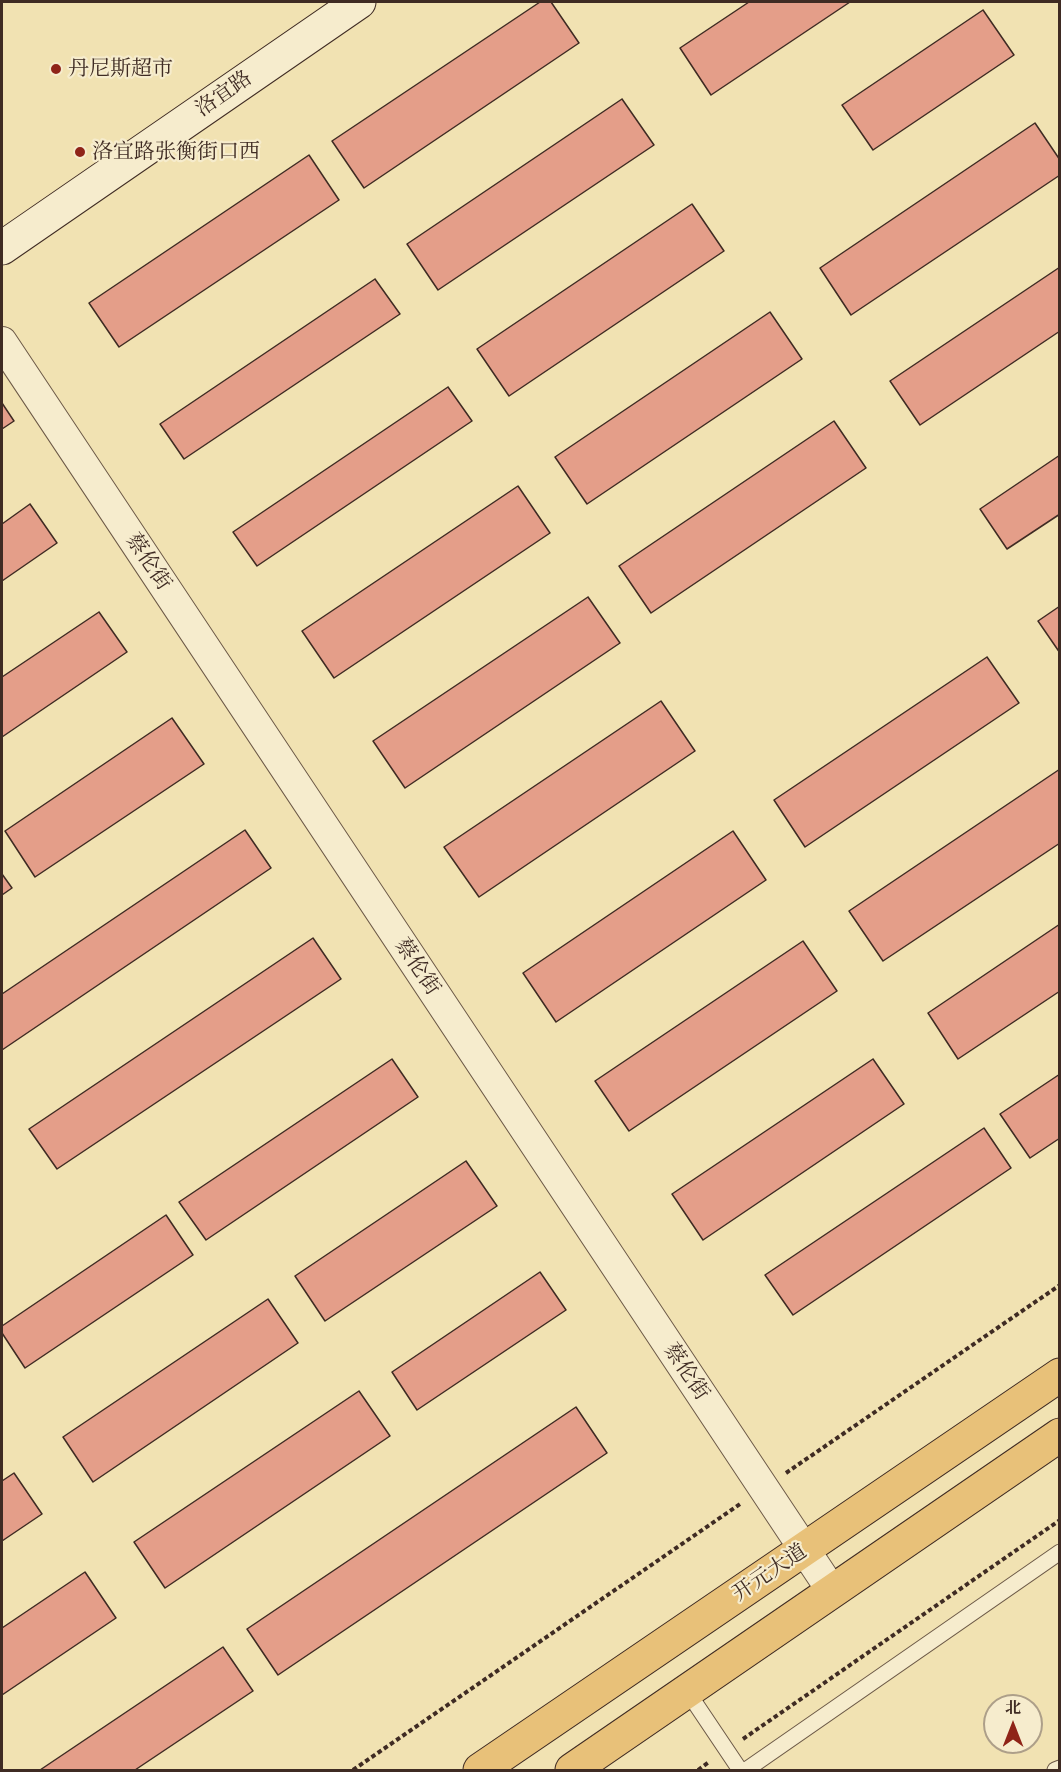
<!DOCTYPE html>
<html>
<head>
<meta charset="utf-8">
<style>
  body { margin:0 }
  #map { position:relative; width:1061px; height:1772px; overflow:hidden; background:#f1e2b2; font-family:"EB Garamond","Noto Serif SC",serif }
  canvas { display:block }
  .frame { position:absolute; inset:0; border:3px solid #3f2b23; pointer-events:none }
  .north { position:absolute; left:983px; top:1694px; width:60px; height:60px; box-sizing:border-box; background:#f6eccd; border:2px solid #ad9f89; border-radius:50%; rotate:0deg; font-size:16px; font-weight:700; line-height:24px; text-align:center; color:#3f2b23 }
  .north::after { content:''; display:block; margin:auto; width:21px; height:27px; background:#8f2418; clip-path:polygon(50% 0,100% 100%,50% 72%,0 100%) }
</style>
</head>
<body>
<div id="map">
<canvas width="1061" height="1772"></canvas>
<div class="frame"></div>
<div class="north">北</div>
</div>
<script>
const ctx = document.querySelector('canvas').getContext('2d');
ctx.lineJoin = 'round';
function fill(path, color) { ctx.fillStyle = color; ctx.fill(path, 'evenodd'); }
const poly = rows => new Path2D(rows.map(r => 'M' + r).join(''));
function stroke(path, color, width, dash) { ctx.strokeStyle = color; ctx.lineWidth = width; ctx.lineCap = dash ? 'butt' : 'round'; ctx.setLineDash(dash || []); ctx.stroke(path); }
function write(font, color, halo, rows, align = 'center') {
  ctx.font = font + ' "EB Garamond","Noto Serif SC",serif'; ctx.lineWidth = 4.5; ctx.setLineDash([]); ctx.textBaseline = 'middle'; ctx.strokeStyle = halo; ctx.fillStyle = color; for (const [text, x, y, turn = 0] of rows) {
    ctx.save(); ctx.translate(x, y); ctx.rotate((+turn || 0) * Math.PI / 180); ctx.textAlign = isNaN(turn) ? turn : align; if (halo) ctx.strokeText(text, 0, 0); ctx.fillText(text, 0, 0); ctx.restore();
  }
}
const building = poly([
  [540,2,551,2,579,43,364,188,332,141,540,2],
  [749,2,850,2,711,95,680,48,749,2],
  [983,10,1014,55,873,150,842,105,983,10],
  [622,99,654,145,438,290,407,244,622,99],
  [1035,123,1060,160,1060,175,851,315,820,268,1035,123],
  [309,155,339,200,119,347,89,303,309,155],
  [692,204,724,251,509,396,477,349,692,204],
  [1060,267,1060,331,920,425,890,381,1060,267],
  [375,279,400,314,184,459,160,424,375,279],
  [770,312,802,359,587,504,555,457,770,312],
  [448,387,472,421,257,566,233,532,448,387],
  [2,403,14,421,2,429,2,403],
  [834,421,866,468,651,613,619,566,834,421],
  [1060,455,1060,514,1007,549,980,509,1060,455],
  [518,486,550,533,334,678,302,631,518,486],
  [30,504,57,543,2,581,2,524,30,504],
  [588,597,620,643,405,788,373,741,588,597],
  [1060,606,1060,653,1038,621,1060,606],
  [99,612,127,652,2,737,2,677,99,612],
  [987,657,1019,703,805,847,774,800,987,657],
  [661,701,695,751,479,897,444,847,661,701],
  [172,718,204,764,35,877,5,831,172,718],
  [1060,769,1060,843,883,961,849,911,1060,769],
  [245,830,271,868,2,1050,2,994,245,830],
  [733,831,766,880,556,1022,523,973,733,831],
  [2,874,12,888,2,895,2,874],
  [1060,924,1060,991,958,1059,928,1013,1060,924],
  [313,938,341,979,57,1169,29,1129,313,938],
  [803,941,837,991,629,1131,595,1081,803,941],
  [392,1059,418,1097,206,1240,179,1202,392,1059],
  [873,1059,904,1104,703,1240,672,1194,873,1059],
  [1060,1074,1060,1138,1030,1158,1000,1114,1060,1074],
  [984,1128,1011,1168,793,1315,765,1275,984,1128],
  [466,1161,497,1206,325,1321,295,1276,466,1161],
  [166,1215,193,1255,25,1368,2,1333,2,1326,166,1215],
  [540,1272,566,1310,417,1410,392,1372,540,1272],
  [268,1299,298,1343,93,1482,63,1437,268,1299],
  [359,1391,390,1436,165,1588,134,1542,359,1391],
  [576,1407,607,1453,278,1675,247,1629,576,1407],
  [14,1473,42,1514,2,1541,2,1481,14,1473],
  [85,1572,116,1618,2,1695,2,1628,85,1572],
  [223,1647,253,1691,135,1770,40,1770,223,1647]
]);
const path = poly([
  [786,1473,1060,1285],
  [743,1739,1060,1520],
  [353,1770,740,1504],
  [698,1770,709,1762]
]);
const lane = poly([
  [687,1691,740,1770],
  [746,1770,1060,1552],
  [1055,1770,1060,1768]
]);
const street = poly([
  [2,342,832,1591]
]);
const secondary = poly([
  [2,248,359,2]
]);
const primary = poly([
  [480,1770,1060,1375],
  [572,1770,1060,1435]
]);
const markers = [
  [56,69,6,"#8f2418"],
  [80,152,6,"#8f2418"]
];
const poiNames = [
  ["丹尼斯超市",68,69],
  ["洛宜路张衡街口西",92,152]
];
const streetNames = [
  ["洛宜路",224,94,-35],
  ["蔡伦街",148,562,56],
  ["蔡伦街",417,967,56],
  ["蔡伦街",686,1372,56],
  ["开元大道",770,1573,-34]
];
fill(building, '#e49e89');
stroke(building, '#3f2b23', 1.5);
stroke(lane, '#6c5947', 17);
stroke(street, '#6c5947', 32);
stroke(secondary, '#3f2b23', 35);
stroke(primary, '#3f2b23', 35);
stroke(path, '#3f2b23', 4, [4.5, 3]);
stroke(lane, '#f6eccd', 15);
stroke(street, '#f6eccd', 30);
stroke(secondary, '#f6eccd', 33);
stroke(primary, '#e8c179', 33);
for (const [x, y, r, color] of markers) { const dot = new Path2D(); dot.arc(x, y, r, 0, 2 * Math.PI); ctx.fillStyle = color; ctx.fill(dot); stroke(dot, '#f6eccd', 2); }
write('21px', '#3f2b23', '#f6eccd', poiNames, 'left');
write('21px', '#3f2b23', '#f6eccd', streetNames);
</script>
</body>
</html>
